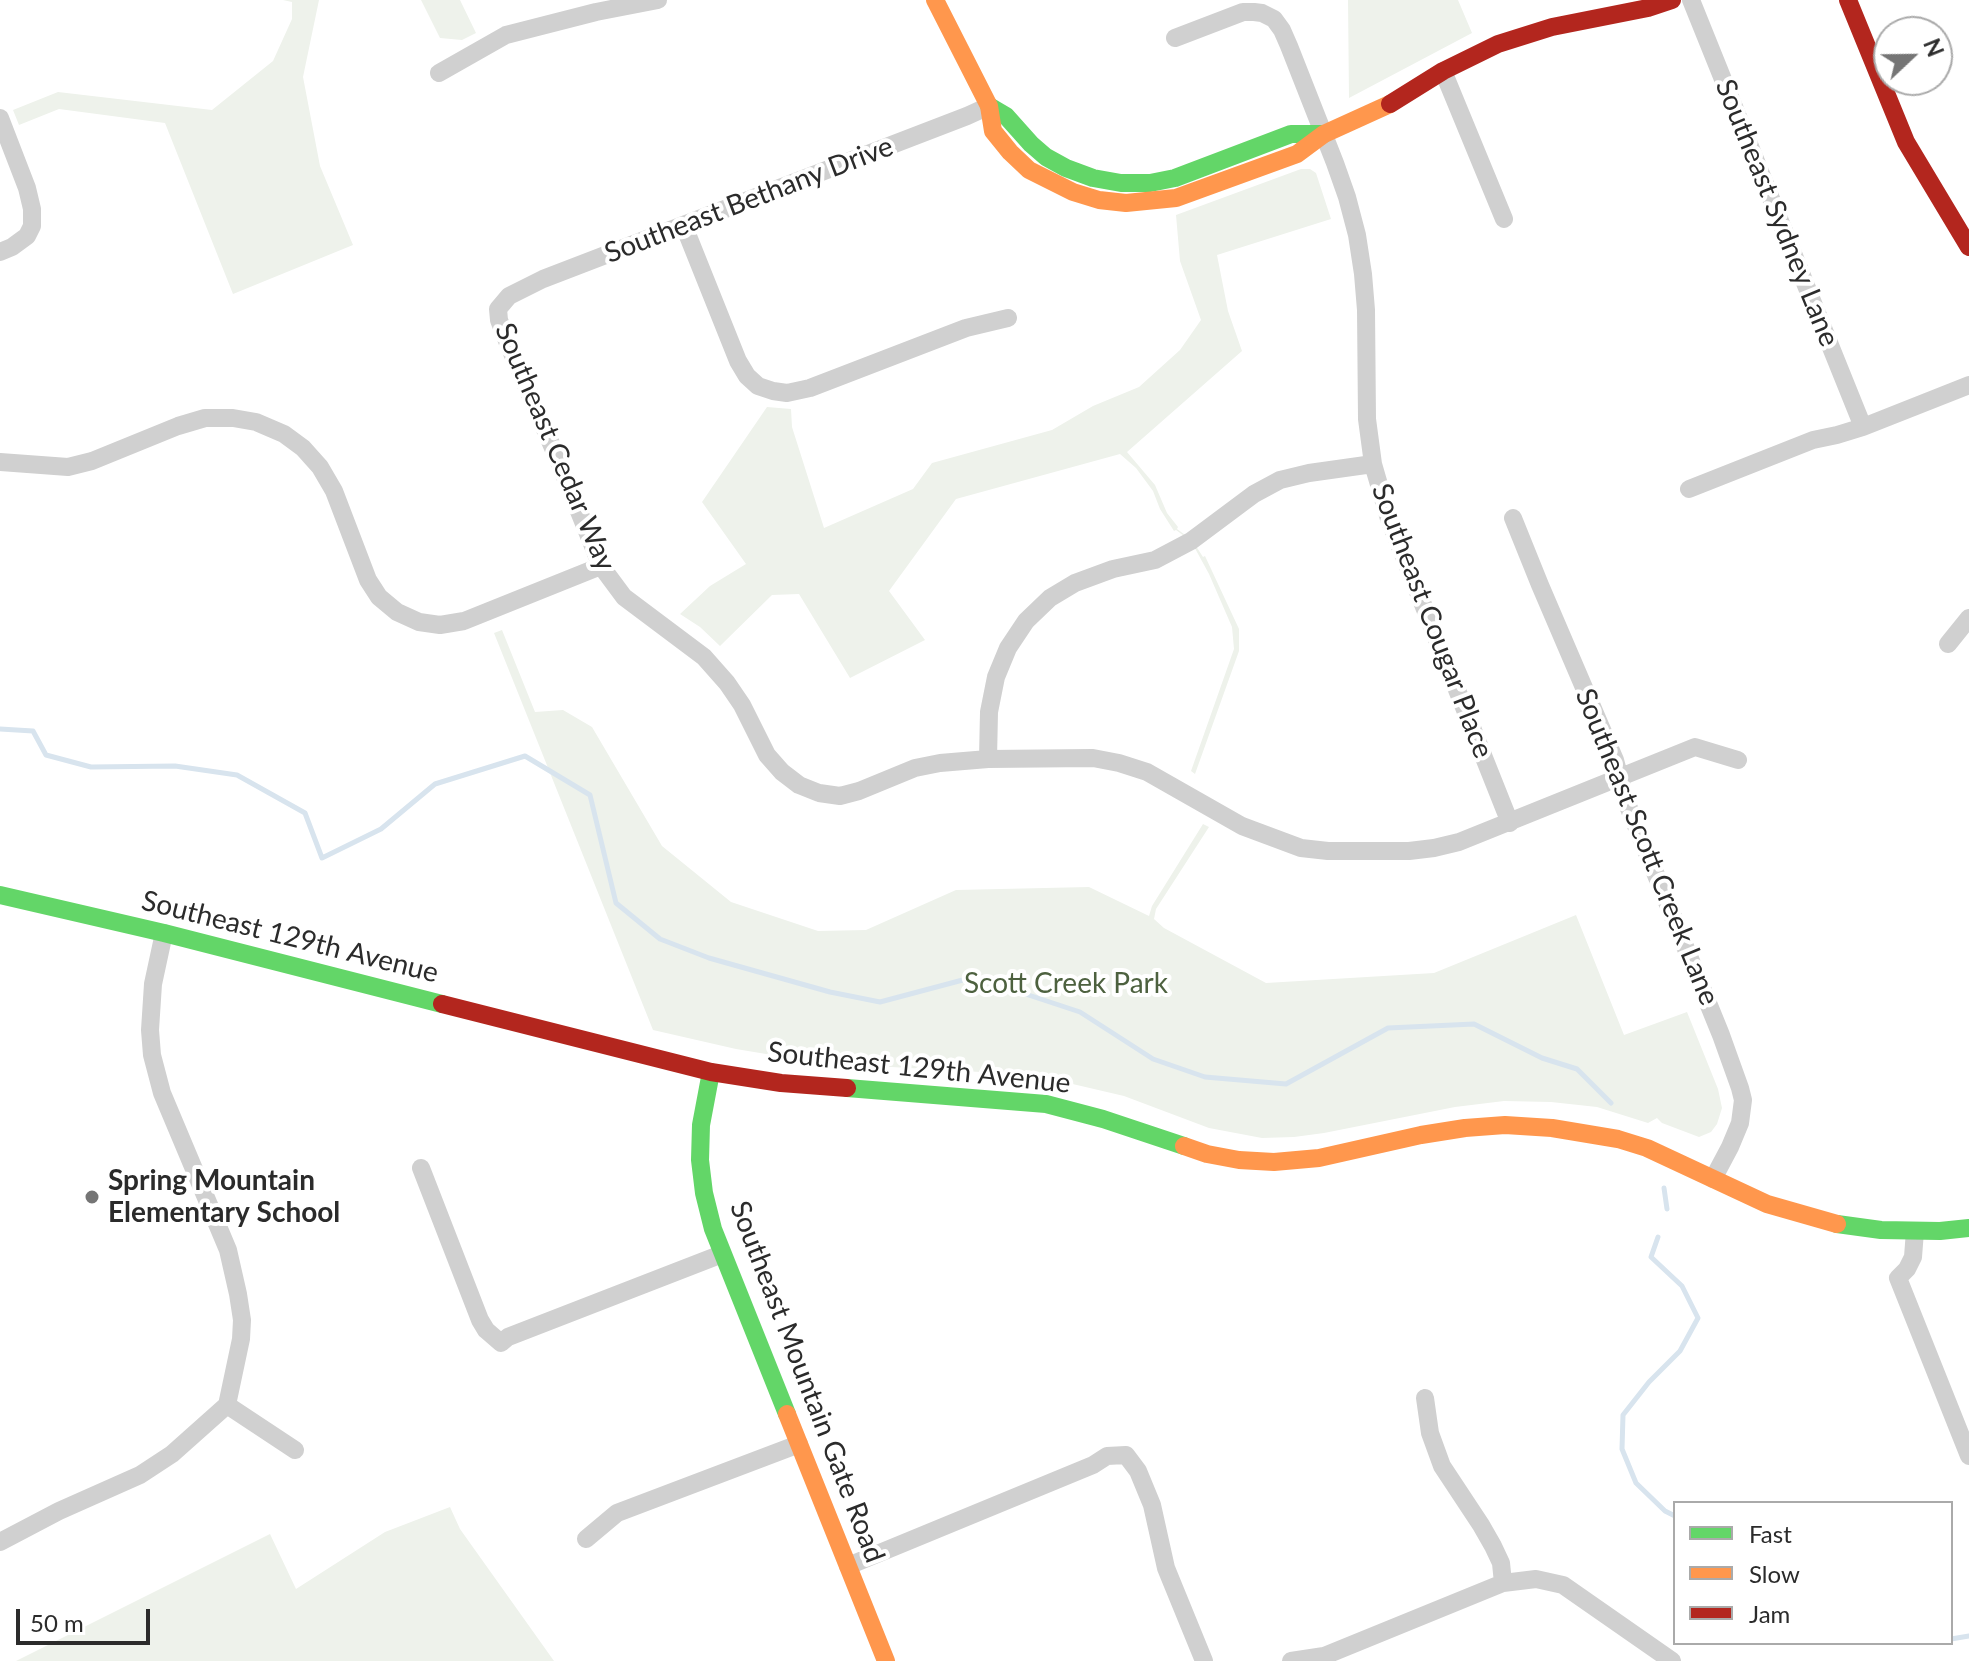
<!DOCTYPE html>
<html>
<head>
<meta charset="utf-8">
<style>
  body { margin:0 }
  #map { position:relative; width:1969px; height:1661px; overflow:hidden; background:#fff; font-family:Lato,sans-serif }
  canvas { display:block }
  .legend { position:absolute; left:1673px; top:1501px; width:280px; height:144px; box-sizing:border-box; background:#fff; border:2px solid #aaa; margin:0; padding:10px 14px; list-style:none; font-size:24px; color:#2b2b2b }
  .legend li { display:flex; align-items:center; gap:16px; height:40px }
  .legend b { width:40px; border:2px solid #aaa }
  .north { position:absolute; left:1873px; top:16px; width:80px; height:80px; box-sizing:border-box; background:#fff; border:2px solid #aaa; border-radius:50%; rotate:68deg; font-size:22px; font-weight:700; line-height:32px; text-align:center; color:#2b2b2b }
  .north::after { content:''; display:block; margin:auto; width:28px; height:36px; background:#757575; clip-path:polygon(50% 0,100% 100%,50% 72%,0 100%) }
  .scale { position:absolute; left:16px; top:1609px; width:134px; height:36px; box-sizing:border-box; border:4px solid #2b2b2b; border-top:0; padding-left:10px; font-size:24px; line-height:28px; white-space:nowrap; color:#2b2b2b; -webkit-text-stroke:6px #fff; paint-order:stroke }
</style>
</head>
<body>
<div id="map">
<canvas width="1969" height="1661"></canvas>
<ul class="legend">
<li><b style="height:10px;background:#63d668"></b>Fast</li>
<li><b style="height:10px;background:#ff974d"></b>Slow</li>
<li><b style="height:10px;background:#b3261e"></b>Jam</li>
</ul>
<div class="north">N</div>
<div class="scale">50 m</div>
</div>
<script>
const ctx = document.querySelector('canvas').getContext('2d');
ctx.lineJoin = 'round';
function fill(path, color) { ctx.fillStyle = color; ctx.fill(path, 'evenodd'); }
const poly = rows => new Path2D(rows.map(r => 'M' + r).join(''));
function stroke(path, color, width, dash) { ctx.strokeStyle = color; ctx.lineWidth = width; ctx.lineCap = dash ? 'butt' : 'round'; ctx.setLineDash(dash || []); ctx.stroke(path); }
function write(font, color, halo, rows, align = 'center') {
  ctx.font = font + ' Lato,sans-serif'; ctx.lineWidth = 8; ctx.setLineDash([]); ctx.textBaseline = 'middle'; ctx.strokeStyle = halo; ctx.fillStyle = color; for (const [text, x, y, turn = 0] of rows) {
    ctx.save(); ctx.translate(x, y); ctx.rotate((+turn || 0) * Math.PI / 180); ctx.textAlign = isNaN(turn) ? turn : align; if (halo) ctx.strokeText(text, 0, 0); ctx.fillText(text, 0, 0); ctx.restore();
  }
}
const green = poly([
  [283,0,319,0,303,77,320,166,353,245,233,294,165,123,59,109,19,125,13,110,58,92,212,110,273,61,292,19,292,2],
  [421,0,460,0,476,33,462,40,440,38],
  [1348,0,1458,0,1472,33,1349,98],
  [1301,169,1310,169,1316,173,1331,219,1217,255,1228,311,1242,351,1127,452,1155,485,1167,513,1178,527,1177,529,1192,540,1203,557,1205,556,1239,629,1239,651,1195,774,1191,771,1234,649,1232,627,1209,574,1191,541,1176,530,1174,531,1160,509,1153,491,1136,468,1120,454,956,499,889,591,925,640,850,678,799,594,772,595,720,646,700,627,680,614,710,586,746,564,702,502,767,407,791,409,792,427,824,528,913,489,932,463,1052,430,1093,406,1139,387,1180,350,1201,320,1180,261,1176,215],
  [502,630,535,712,563,710,592,727,662,846,731,902,818,931,866,930,956,890,1089,887,1149,916,1152,906,1203,824,1209,827,1156,909,1154,919,1164,928,1266,983,1434,973,1576,915,1624,1035,1687,1012,1718,1089,1722,1108,1717,1124,1711,1132,1699,1137,1662,1123,1657,1118,1648,1123,1597,1107,1551,1102,1504,1101,1455,1107,1324,1133,1294,1137,1262,1138,1209,1128,1124,1096,1034,1075,820,1063,736,1049,653,1030,494,633],
  [450,1507,460,1529,554,1661,16,1661,270,1534,296,1589,385,1532]
]);
const stream = poly([
  [0,729,33,731,46,755,91,767,175,766,237,775,305,813,322,858,381,829,435,784,525,756,590,795,616,903,660,939,709,958,830,992,880,1002,974,977,1080,1012,1153,1059,1205,1077,1286,1084,1388,1028,1474,1024,1542,1058,1577,1069,1611,1103],
  [1664,1188,1667,1209],
  [1658,1237,1651,1257,1682,1286,1698,1318,1680,1351,1649,1382,1623,1415,1622,1449,1636,1483,1665,1511,1675,1516],
  [1951,1639,1969,1636]
]);
const street = poly([
  [1691,0,1863,427],
  [1175,38,1243,12,1254,12,1262,13,1274,19,1282,30,1289,46,1335,163,1347,197,1357,235,1363,274,1366,310,1367,419,1373,464,1389,519,1510,823],
  [1443,71,1504,219],
  [439,73,506,35,596,12,658,0],
  [989,106,967,116,543,279,509,296,498,309,499,320,509,346,559,462,601,566,624,597,704,657,727,683,742,705,767,755,782,772,799,785,819,793,840,796,859,791,915,768,940,763,988,759,1093,758,1119,763,1147,772,1242,826,1301,848,1328,851,1409,851,1434,848,1459,842,1695,747,1738,760],
  [0,118,27,188,32,209,32,226,27,236,12,247,0,252],
  [684,226,738,361,747,376,758,386,773,391,787,393,810,388,966,328,1008,318],
  [0,462,68,467,92,461,178,426,205,418,233,418,256,422,284,434,303,448,320,467,334,491,368,580,379,597,397,612,419,622,440,625,464,621,601,566],
  [1689,489,1813,440,1837,435,1863,427,1969,385],
  [1513,518,1540,585,1615,760,1626,801,1721,1035,1740,1088,1743,1100,1740,1123,1730,1147,1713,1179],
  [1948,644,1969,618],
  [988,759,989,712,996,677,1008,648,1026,621,1050,598,1075,583,1113,569,1155,560,1191,541,1254,494,1280,480,1309,473,1373,464],
  [421,1168,480,1320,486,1330,501,1343,508,1337,722,1254],
  [1915,1231,1913,1257,1907,1269,1898,1278,1969,1456],
  [1425,1398,1430,1433,1442,1466,1481,1525,1493,1546,1501,1563,1503,1583],
  [227,1405,295,1450],
  [586,1539,617,1513,799,1444],
  [0,1542,59,1511,140,1475,172,1454,227,1405,241,1339,242,1320,238,1294,228,1250,162,1093,152,1055,150,1030,153,984,164,933],
  [848,1566,1093,1465,1107,1456,1126,1455,1138,1471,1152,1505,1166,1568,1204,1661],
  [1291,1661,1324,1656,1503,1583,1536,1579,1563,1585,1672,1661]
]);
const fast = poly([
  [989,106,1006,116,1031,144,1046,157,1066,168,1093,178,1121,183,1150,183,1175,178,1291,134,1324,134],
  [0,895,164,933,442,1004],
  [711,1072,701,1125,700,1160,704,1193,713,1229,787,1414],
  [847,1088,1046,1104,1103,1119,1184,1146],
  [1837,1224,1881,1230,1940,1231,1969,1228]
]);
const slow = poly([
  [935,0,989,106,993,131,1010,152,1029,170,1073,192,1099,200,1126,203,1176,198,1297,154,1324,134,1390,104],
  [1184,1146,1207,1154,1239,1160,1274,1162,1319,1158,1421,1135,1465,1128,1505,1125,1552,1128,1618,1139,1647,1148,1767,1204,1837,1224],
  [787,1414,886,1661]
]);
const jam = poly([
  [1848,0,1906,142,1969,247],
  [1390,104,1443,71,1498,44,1552,27,1648,8,1672,0],
  [442,1004,711,1072,781,1083,847,1088]
]);
const markers = [
  [92,1197,8,"#757575"]
];
const streetNames = [
  ["Southeast Bethany Drive",749,200,-21],
  ["Southeast Sydney Lane",1777,213,68],
  ["Southeast Cedar Way",555,447,67],
  ["Southeast Cougar Place",1432,621,69],
  ["Southeast Scott Creek Lane",1647,847,68],
  ["Southeast 129th Avenue",290,937,14],
  ["Southeast 129th Avenue",919,1068,6],
  ["Southeast Mountain Gate Road",807,1382,69]
];
const parkNames = [
  ["Scott Creek Park",1066,984]
];
const poiNames = [
  ["Spring Mountain",108,1181],
  ["Elementary School",108,1213]
];
fill(green, '#eef2eb');
stroke(stream, '#d8e4ee', 5);
stroke(street, '#d0d0d0', 18);
stroke(fast, '#63d668', 18);
stroke(slow, '#ff974d', 18);
stroke(jam, '#b3261e', 18);
for (const [x, y, r, color] of markers) { const dot = new Path2D(); dot.arc(x, y, r, 0, 2 * Math.PI); ctx.fillStyle = color; ctx.fill(dot); stroke(dot, '#fff', 3); }
write('28px', '#2b2b2b', '#fff', streetNames);
write('28px', '#4d613f', '#fff', parkNames);
write('bold 28px', '#2b2b2b', '#fff', poiNames, 'left');
</script>
</body>
</html>
